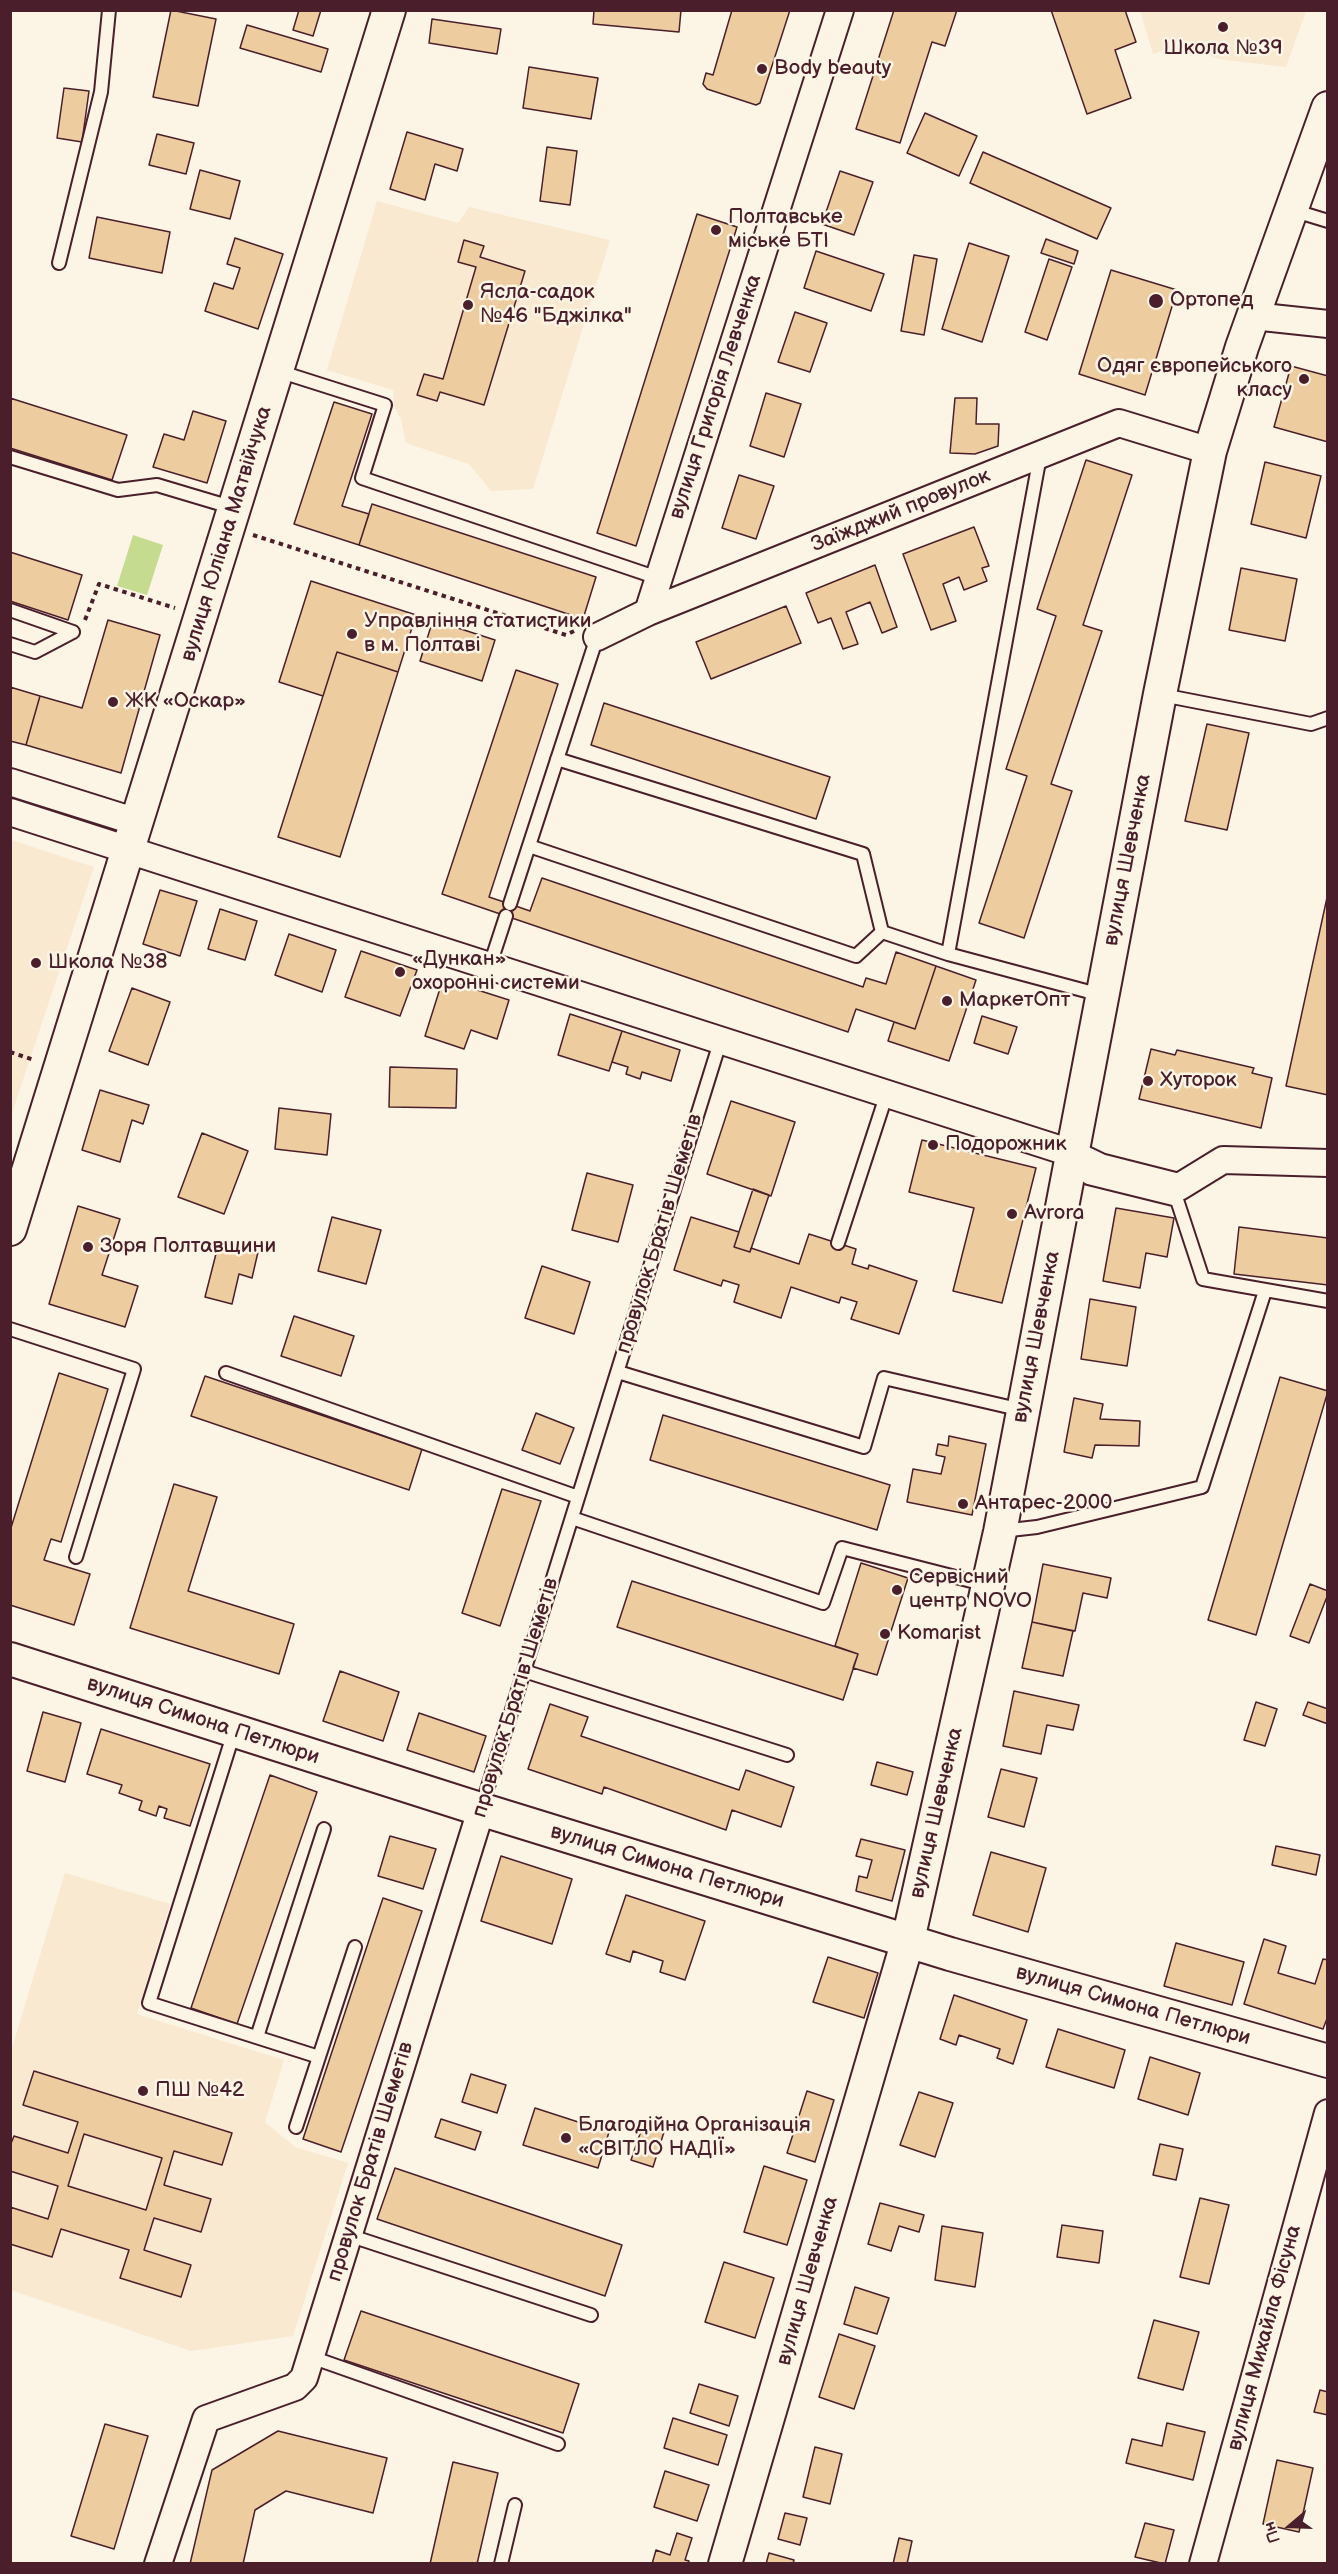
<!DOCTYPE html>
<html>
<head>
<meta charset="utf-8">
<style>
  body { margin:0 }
  #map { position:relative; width:1338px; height:2574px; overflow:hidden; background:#fcf5e5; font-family:"Balsamiq Sans",sans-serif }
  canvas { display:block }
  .frame { position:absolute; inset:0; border:12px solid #4a1f2b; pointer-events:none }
  .north { position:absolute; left:1260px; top:2496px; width:60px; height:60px; -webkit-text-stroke:4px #fcf5e5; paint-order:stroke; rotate:251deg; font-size:16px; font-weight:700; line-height:24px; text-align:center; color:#4a1f2b }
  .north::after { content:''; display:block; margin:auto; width:21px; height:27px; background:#4a1f2b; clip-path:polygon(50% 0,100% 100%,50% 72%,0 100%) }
</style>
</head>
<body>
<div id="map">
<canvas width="1338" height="2574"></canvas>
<div class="frame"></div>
<div class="north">Пн</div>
</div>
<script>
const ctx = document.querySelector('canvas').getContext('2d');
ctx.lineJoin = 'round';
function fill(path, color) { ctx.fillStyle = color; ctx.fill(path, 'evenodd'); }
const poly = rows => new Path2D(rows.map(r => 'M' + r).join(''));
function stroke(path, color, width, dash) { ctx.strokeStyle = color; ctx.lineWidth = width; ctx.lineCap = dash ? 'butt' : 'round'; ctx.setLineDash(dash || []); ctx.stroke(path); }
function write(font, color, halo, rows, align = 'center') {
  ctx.font = font + ' "Balsamiq Sans",sans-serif'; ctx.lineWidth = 5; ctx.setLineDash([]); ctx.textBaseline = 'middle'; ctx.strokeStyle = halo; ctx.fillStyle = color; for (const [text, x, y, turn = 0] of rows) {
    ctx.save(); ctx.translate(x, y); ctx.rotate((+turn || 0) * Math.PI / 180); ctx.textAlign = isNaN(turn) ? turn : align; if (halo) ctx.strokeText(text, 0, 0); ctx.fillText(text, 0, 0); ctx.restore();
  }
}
const built = poly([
  [1140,11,1140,10,1306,11,1286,67,1225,60,1208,56,1183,44,1153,54],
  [377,201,458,223,469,207,610,240,533,489,491,491,469,464,406,443,401,419,394,406,393,390,327,370],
  [11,840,94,867,11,1116,10,840],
  [65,1873,170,1904,137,2014,284,2060,265,2122,295,2147,348,2163,293,2336,191,2351,11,2290,11,2051]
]);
const green = poly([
  [133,535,163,545,147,595,117,586]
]);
const building = poly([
  [171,10,216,19,198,106,153,97,171,10],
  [299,10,321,10,313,36,293,30,299,10],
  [594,10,681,10,679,32,593,24,594,10],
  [732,10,790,10,760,103,756,105,707,89,703,84,706,73,713,75,732,10],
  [894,10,957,10,945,46,932,42,900,143,856,129,894,10],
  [1051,10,1125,10,1136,42,1115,50,1131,98,1087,114,1051,10],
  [432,19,501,29,497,54,429,43,432,19],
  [247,25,328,49,321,72,240,48,247,25],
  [529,67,598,78,591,119,523,108,529,67],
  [64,88,89,91,82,142,57,138,64,88],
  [925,113,977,136,959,176,907,153,925,113],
  [407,132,463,149,457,171,435,164,425,200,390,189,407,132],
  [157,134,194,143,186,174,149,165,157,134],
  [547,147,577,151,570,205,540,201,547,147],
  [983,152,1111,208,1097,239,970,183,983,152],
  [200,170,240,181,230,219,190,209,200,170],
  [840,171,873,182,854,235,822,224,840,171],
  [697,214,737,227,636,546,597,533,697,214],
  [97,217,170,232,162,273,89,258,97,217],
  [235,238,283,254,258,329,205,311,214,283,233,289,240,268,227,264,235,238],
  [1046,239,1078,251,1074,264,1041,253,1046,239],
  [464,240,484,246,480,257,525,271,484,405,440,392,437,401,417,395,424,374,443,379,476,267,458,262,464,240],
  [969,243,1009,256,982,342,942,329,969,243],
  [816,251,884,274,871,311,804,288,816,251],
  [914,255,937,259,924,335,901,331,914,255],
  [1049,259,1072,267,1047,340,1025,332,1049,259],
  [1111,270,1177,290,1145,395,1079,374,1111,270],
  [795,312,827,323,810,372,778,362,795,312],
  [1291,366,1328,376,1328,442,1274,427,1291,366],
  [766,393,801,404,784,457,750,446,766,393],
  [10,398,127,435,112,480,10,448,10,398],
  [955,398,977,398,976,424,999,424,998,446,975,454,950,453,955,398],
  [334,402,372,414,342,506,369,514,359,545,294,524,334,402],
  [193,411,226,421,207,483,153,467,164,434,184,440,193,411],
  [1086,460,1132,475,1083,625,1102,631,1051,784,1072,791,1024,938,979,923,1027,776,1006,769,1056,616,1037,609,1086,460],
  [1265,462,1321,476,1306,538,1251,524,1265,462],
  [739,475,774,486,756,539,722,528,739,475],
  [372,504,596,577,583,619,359,545,372,504],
  [974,527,989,566,982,568,987,581,964,590,959,577,943,584,956,621,931,630,903,554,974,527],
  [10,552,82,575,68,620,10,601,10,552],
  [875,565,897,627,882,633,870,602,846,612,858,644,843,649,831,618,818,623,806,593,875,565],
  [1241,568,1297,579,1285,641,1229,630,1241,568],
  [311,581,416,615,398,672,337,652,323,696,279,682,311,581],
  [786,606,801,643,711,679,696,642,786,606],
  [108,620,160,635,121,773,26,745,40,696,82,708,108,620],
  [433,620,495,640,482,681,420,661,433,620],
  [337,652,398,672,340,857,278,837,337,652],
  [516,670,558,684,489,897,510,904,506,916,442,894,516,670],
  [10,687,40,696,26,745,10,741,10,687],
  [604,703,830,777,816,819,591,745,604,703],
  [1207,724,1249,733,1227,830,1185,821,1207,724],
  [542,878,863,987,866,978,886,984,896,952,936,966,915,1029,856,1009,848,1032,506,916,510,904,530,911,542,878],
  [160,890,197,901,180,956,143,944,160,890],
  [1328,893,1328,1095,1286,1086,1328,893],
  [220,909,257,921,245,960,208,949,220,909],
  [289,934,336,950,322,992,275,975,289,934],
  [361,951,417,970,400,1016,345,997,361,951],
  [936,966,976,980,949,1061,888,1041,894,1022,915,1029,936,966],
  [443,979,509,1000,497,1039,471,1030,464,1049,425,1036,443,979],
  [132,988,170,1002,148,1065,109,1051,132,988],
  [570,1014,622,1031,609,1071,558,1055,570,1014],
  [982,1016,1017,1027,1008,1054,974,1043,982,1016],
  [622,1031,680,1050,671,1081,642,1072,640,1079,626,1074,628,1067,612,1062,622,1031],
  [1151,1049,1175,1055,1177,1050,1254,1068,1252,1073,1272,1078,1261,1128,1139,1099,1151,1049],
  [390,1067,457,1069,456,1108,389,1107,390,1067],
  [100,1090,149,1105,143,1124,132,1120,120,1162,82,1150,100,1090],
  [731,1101,795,1122,771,1196,707,1174,731,1101],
  [279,1108,331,1114,327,1155,275,1149,279,1108],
  [202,1133,248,1151,224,1214,178,1197,202,1133],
  [922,1140,1036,1168,1002,1303,953,1291,974,1208,909,1192,922,1140],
  [587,1173,633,1185,618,1242,572,1230,587,1173],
  [753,1189,769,1195,750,1252,734,1247,753,1189],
  [78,1206,120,1219,102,1275,138,1286,125,1327,49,1304,78,1206],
  [1116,1208,1174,1218,1167,1257,1146,1253,1140,1288,1103,1281,1116,1208],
  [332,1217,381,1230,366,1284,318,1271,332,1217],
  [691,1217,739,1232,734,1247,750,1252,751,1248,799,1264,809,1234,856,1249,852,1264,868,1269,869,1265,917,1281,899,1334,851,1319,857,1302,841,1297,839,1303,791,1287,781,1318,734,1302,739,1285,723,1280,721,1286,674,1270,691,1217],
  [1239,1227,1328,1238,1328,1285,1234,1274,1239,1227],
  [219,1242,258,1252,252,1278,239,1274,232,1304,205,1297,219,1242],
  [542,1266,590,1282,574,1334,525,1318,542,1266],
  [1090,1299,1136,1307,1127,1366,1081,1359,1090,1299],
  [294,1316,354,1336,341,1376,281,1356,294,1316],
  [59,1373,108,1389,61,1542,51,1539,44,1560,90,1574,74,1625,10,1605,10,1531,59,1373],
  [205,1376,422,1449,409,1490,191,1416,205,1376],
  [1280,1377,1328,1391,1256,1635,1208,1620,1280,1377],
  [1074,1398,1103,1404,1100,1419,1140,1421,1139,1446,1095,1445,1092,1458,1064,1452,1074,1398],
  [536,1413,574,1428,560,1464,522,1450,536,1413],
  [663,1415,890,1485,877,1530,650,1460,663,1415],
  [949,1436,986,1444,972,1515,907,1502,913,1469,941,1474,945,1457,936,1455,938,1444,948,1446,949,1436],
  [174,1484,217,1497,188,1591,294,1624,279,1674,130,1628,174,1484],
  [502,1489,541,1501,500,1626,462,1613,502,1489],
  [861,1563,908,1578,877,1675,853,1668,858,1654,835,1646,861,1563],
  [1043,1564,1111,1578,1107,1598,1083,1593,1075,1631,1032,1622,1043,1564],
  [632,1581,858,1654,843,1700,617,1627,632,1581],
  [1310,1584,1328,1591,1328,1594,1309,1643,1290,1636,1310,1584],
  [1032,1622,1073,1631,1063,1676,1022,1668,1032,1622],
  [340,1671,399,1692,383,1741,323,1721,340,1671],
  [1014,1691,1079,1705,1073,1730,1047,1725,1041,1754,1003,1746,1014,1691],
  [1256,1702,1277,1709,1265,1746,1244,1740,1256,1702],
  [1308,1702,1328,1709,1328,1724,1303,1715,1308,1702],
  [550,1704,588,1717,581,1736,739,1790,746,1770,794,1787,781,1827,732,1810,726,1830,604,1787,602,1794,528,1769,550,1704],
  [43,1712,81,1723,65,1782,27,1771,43,1712],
  [419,1713,486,1736,474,1772,407,1750,419,1713],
  [101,1729,210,1764,190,1826,164,1818,167,1809,159,1806,156,1816,139,1810,142,1801,119,1793,122,1785,87,1774,101,1729],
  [877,1762,913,1772,907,1795,871,1785,877,1762],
  [1001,1769,1037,1778,1024,1827,988,1817,1001,1769],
  [270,1775,317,1792,237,2024,191,2008,270,1775],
  [390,1836,436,1849,423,1889,378,1876,390,1836],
  [861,1839,905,1850,892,1901,856,1891,859,1876,867,1878,872,1860,856,1856,861,1839],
  [1276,1846,1320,1855,1316,1875,1272,1865,1276,1846],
  [991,1852,1046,1868,1028,1932,973,1915,991,1852],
  [501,1856,572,1879,552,1944,481,1921,501,1856],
  [626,1895,705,1921,685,1980,660,1972,663,1961,633,1951,630,1962,606,1954,626,1895],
  [383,1898,422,1911,341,2152,303,2139,383,1898],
  [1264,1939,1286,1946,1278,1973,1315,1984,1323,1959,1328,1960,1328,2016,1323,2029,1244,2004,1264,1939],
  [1176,1943,1244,1962,1232,2005,1164,1986,1176,1943],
  [828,1957,878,1973,864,2018,813,2002,828,1957],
  [954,1995,1027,2020,1013,2064,997,2058,1000,2049,959,2035,956,2045,940,2039,954,1995],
  [1058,2029,1125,2050,1114,2088,1046,2067,1058,2029],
  [1150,2057,1200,2073,1188,2115,1138,2099,1150,2057],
  [34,2071,232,2133,222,2165,174,2151,164,2185,211,2199,201,2232,154,2218,144,2250,191,2265,181,2297,120,2278,129,2250,61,2229,52,2257,10,2244,10,2207,48,2219,58,2186,10,2171,10,2146,14,2136,68,2153,78,2122,23,2105,34,2071],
  [84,2134,162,2158,146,2210,68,2186,84,2134],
  [471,2074,506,2085,497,2113,462,2102,471,2074],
  [807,2091,834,2100,815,2162,787,2153,807,2091],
  [919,2092,953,2103,935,2157,900,2145,919,2092],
  [535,2108,609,2132,598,2168,523,2145,535,2108],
  [441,2119,481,2132,475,2150,435,2137,441,2119],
  [643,2125,664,2132,653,2167,631,2160,643,2125],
  [1160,2144,1183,2149,1176,2180,1153,2175,1160,2144],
  [764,2166,807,2180,787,2245,744,2232,764,2166],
  [395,2168,622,2245,605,2296,377,2219,395,2168],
  [1200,2198,1229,2205,1209,2284,1180,2277,1200,2198],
  [880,2203,924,2215,919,2232,899,2226,891,2251,868,2244,880,2203],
  [1062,2225,1103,2231,1099,2263,1057,2257,1062,2225],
  [942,2226,983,2233,975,2287,935,2280,942,2226],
  [724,2262,774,2278,755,2338,705,2322,724,2262],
  [855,2287,889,2298,877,2334,844,2324,855,2287],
  [361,2311,579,2384,563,2433,344,2360,361,2311],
  [1154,2320,1199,2332,1183,2390,1138,2378,1154,2320],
  [839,2334,875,2346,854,2409,819,2397,839,2334],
  [699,2384,738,2396,729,2426,690,2413,699,2384],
  [1320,2390,1328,2392,1328,2415,1314,2412,1320,2390],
  [673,2418,727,2435,718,2465,664,2448,673,2418],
  [1167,2423,1205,2432,1193,2480,1126,2463,1132,2439,1162,2446,1167,2423],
  [105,2424,148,2436,114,2549,71,2536,105,2424],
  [278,2431,387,2458,373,2513,286,2491,255,2510,243,2564,190,2564,212,2470,278,2431],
  [815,2447,842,2454,830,2504,803,2497,815,2447],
  [1277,2460,1313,2468,1299,2532,1263,2524,1277,2460],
  [453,2462,498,2473,477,2564,430,2564,453,2462],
  [665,2471,709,2485,697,2521,654,2507,665,2471],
  [785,2513,807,2518,800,2545,778,2539,785,2513],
  [1145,2523,1174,2530,1165,2564,1135,2557,1145,2523],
  [677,2533,692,2538,685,2560,689,2561,688,2564,652,2564,656,2550,670,2555,677,2533],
  [899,2538,912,2541,907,2564,893,2564,899,2538],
  [769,2553,794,2560,793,2564,766,2564,769,2553]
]);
const path = poly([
  [253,535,566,635,574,631],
  [85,620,99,584,175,608],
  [10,1052,34,1060]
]);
const service = poly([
  [1292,210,1328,221],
  [59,263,101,92,109,10],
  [278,371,385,405,362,478,658,578],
  [10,457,118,490,157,485,234,508],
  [10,610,73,632],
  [10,644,35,652,73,632],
  [1162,695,1311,724,1328,718],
  [557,759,863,854,882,932],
  [529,846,856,956,882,932,948,954,1101,995],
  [510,904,597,637],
  [948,954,1040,456],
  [490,965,506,916],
  [1076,1160,1088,1178,1177,1200,1203,1279,1328,1301],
  [838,1243,887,1093],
  [10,1329,134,1369,76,1557],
  [618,1372,864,1447,884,1378,1022,1410],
  [226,1373,578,1497],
  [572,1518,823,1603,842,1548,987,1585],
  [1001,1531,1037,1527,1202,1487,1265,1291],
  [524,1671,787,1755],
  [234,1732,149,2003,319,2057],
  [481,1809,721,1039],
  [257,2037,324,1829],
  [296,2127,355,1947],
  [348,2235,591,2315],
  [311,2357,558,2444],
  [501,2564,515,2505]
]);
const minor = poly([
  [1253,316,1328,324],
  [648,612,840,10],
  [597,637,648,612,1119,423,1210,451],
  [10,782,137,822],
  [10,812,1071,1153,1100,1167,1179,1187,1223,1160,1328,1163],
  [158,2564,206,2419,295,2387,304,2378,481,1810],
  [1203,2564,1328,2113]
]);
const tertiary = poly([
  [10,1229,389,10],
  [10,1659,467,1805,950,1954,1328,2061],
  [725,2564,908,1940,1000,1532,1160,694,1210,451,1242,347,1328,108]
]);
const markers = [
  [1223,27,6,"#4a1f2b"],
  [762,69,6,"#4a1f2b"],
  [716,230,6,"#4a1f2b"],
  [1156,301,8,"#4a1f2b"],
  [468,305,6,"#4a1f2b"],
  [1304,379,6,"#4a1f2b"],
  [352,634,6,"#4a1f2b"],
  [113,702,6,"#4a1f2b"],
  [36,963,6,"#4a1f2b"],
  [400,972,6,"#4a1f2b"],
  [947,1001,6,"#4a1f2b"],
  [1148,1081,6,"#4a1f2b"],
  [933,1145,6,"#4a1f2b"],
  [1012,1214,6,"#4a1f2b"],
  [88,1247,6,"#4a1f2b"],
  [963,1504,6,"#4a1f2b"],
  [897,1590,6,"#4a1f2b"],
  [885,1634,6,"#4a1f2b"],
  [143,2091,6,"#4a1f2b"],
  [566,2138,6,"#4a1f2b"]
];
const poiNames = [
  ["Школа №39",1223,49,"center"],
  ["Body beauty",774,69],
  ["Полтавське",728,218],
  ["міське БТІ",728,242],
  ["Ясла-садок",480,293],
  ["№46 \"Бджілка\"",480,317],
  ["Ортопед",1170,301],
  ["Одяг європейського",1292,367,"right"],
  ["класу",1292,391,"right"],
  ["Управління статистики",364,622],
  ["в м. Полтаві",364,646],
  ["ЖК «Оскар»",125,702],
  ["«Дункан»",412,960],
  ["охоронні системи",412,984],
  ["Школа №38",48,963],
  ["МаркетОпт",959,1001],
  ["Хуторок",1160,1081],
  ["Подорожник",945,1145],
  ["Avrora",1024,1214],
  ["Зоря Полтавщини",100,1247],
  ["Антарес-2000",975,1504],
  ["Сервісний",909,1578],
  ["центр NOVO",909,1602],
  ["Komarist",897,1634],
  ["ПШ №42",155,2091],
  ["Благодійна Організація",578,2126],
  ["«СВІТЛО НАДІЇ»",578,2150]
];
const streetNames = [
  ["вулиця Григорія Левченка",716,397,-72],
  ["Заїжджий провулок",901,511,-22],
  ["вулиця Юліана Матвійчука",227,534,-73],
  ["вулиця Шевченка",1128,860,-79],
  ["провулок Братів Шеметів",660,1234,-73],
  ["вулиця Шевченка",1037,1337,-79],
  ["провулок Братів Шеметів",516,1698,-73],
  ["вулиця Симона Петлюри",203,1721,18],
  ["вулиця Шевченка",937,1813,-77],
  ["вулиця Симона Петлюри",667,1867,17],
  ["вулиця Симона Петлюри",1133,2006,16],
  ["провулок Братів Шеметів",371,2162,-73],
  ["вулиця Шевченка",808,2281,-74],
  ["вулиця Михайла Фісуна",1265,2338,-75]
];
fill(built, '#f8e9d0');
fill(green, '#c5db90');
fill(building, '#edcd9f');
stroke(building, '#4a1f2b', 1.5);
stroke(service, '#4a1f2b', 16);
stroke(minor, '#4a1f2b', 30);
stroke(tertiary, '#4a1f2b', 36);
stroke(path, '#4a1f2b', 4, [4.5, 4.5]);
stroke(service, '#fcf5e5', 12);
stroke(minor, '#fcf5e5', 26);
stroke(tertiary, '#fcf5e5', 32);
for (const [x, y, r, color] of markers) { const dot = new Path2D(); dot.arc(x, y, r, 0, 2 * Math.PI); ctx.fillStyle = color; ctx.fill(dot); stroke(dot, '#fcf5e5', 2); }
write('21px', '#4a1f2b', '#fcf5e5', poiNames, 'left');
write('21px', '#4a1f2b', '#fcf5e5', streetNames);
</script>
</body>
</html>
